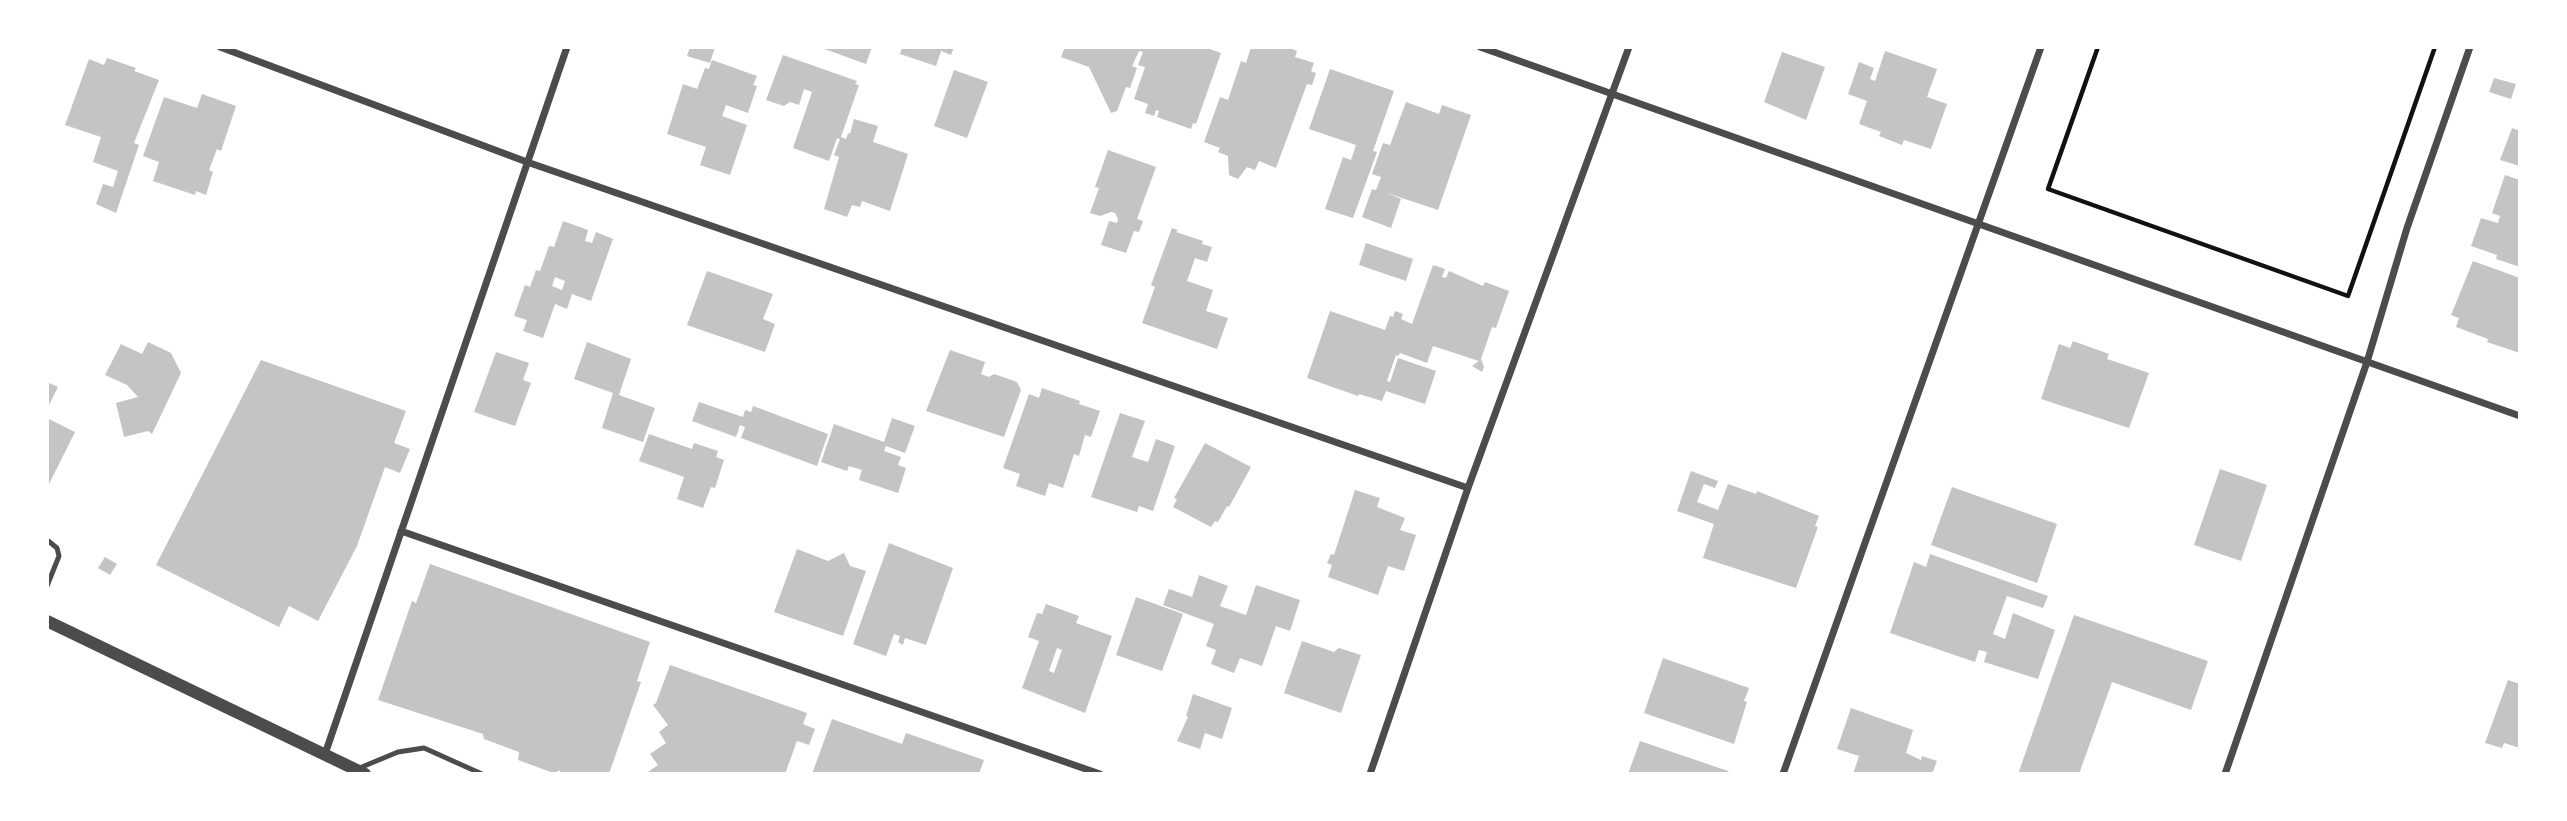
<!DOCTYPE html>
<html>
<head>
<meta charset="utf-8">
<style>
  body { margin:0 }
  #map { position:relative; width:2567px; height:821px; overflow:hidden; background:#fff; font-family:Barlow,sans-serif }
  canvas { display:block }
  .frame { position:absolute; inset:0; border:49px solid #fff; pointer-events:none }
</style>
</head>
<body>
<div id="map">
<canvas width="2567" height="821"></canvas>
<div class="frame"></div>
</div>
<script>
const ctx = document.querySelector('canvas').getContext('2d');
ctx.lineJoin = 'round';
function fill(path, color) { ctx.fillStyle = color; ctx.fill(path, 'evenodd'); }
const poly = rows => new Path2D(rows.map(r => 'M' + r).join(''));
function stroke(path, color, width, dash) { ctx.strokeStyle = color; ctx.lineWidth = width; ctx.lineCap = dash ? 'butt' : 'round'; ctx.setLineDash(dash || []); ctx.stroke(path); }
const building = poly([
  [690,47,715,47,710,63,687,56],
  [819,47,872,47,866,64],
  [902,47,954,47,951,55,941,51,936,66,900,54],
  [1065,47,1204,47,1221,53,1196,124,1193,123,1191,129,1157,117,1159,111,1156,110,1154,116,1145,113,1148,104,1134,99,1145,67,1138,65,1143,52,1139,51,1133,64,1132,66,1137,68,1130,88,1126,87,1117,111,1111,113,1089,67,1061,57],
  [1251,47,1292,49,1297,51,1295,57,1314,63,1311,71,1316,73,1312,85,1307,84,1276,168,1259,161,1255,170,1247,167,1238,179,1229,175,1228,156,1218,152,1220,148,1204,142,1220,97,1228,100,1241,61,1246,63],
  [1885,51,1937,69,1927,97,1947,104,1931,149,1904,140,1902,145,1879,136,1881,132,1859,124,1867,101,1848,94,1859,62,1874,68,1870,79,1875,81],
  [1782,52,1825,67,1806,120,1764,102],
  [783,55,857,81,855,84,859,85,841,137,846,139,848,133,850,134,854,119,878,126,873,142,908,154,890,211,862,201,860,207,852,205,847,217,824,209,839,157,834,155,840,139,837,138,829,161,793,148,812,92,804,89,799,105,790,102,784,106,766,100],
  [107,58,136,68,134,71,159,80,134,143,139,145,116,213,96,204,103,184,113,187,118,171,93,162,101,137,65,125,89,59,104,65],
  [712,60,757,76,753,85,757,86,748,113,726,105,722,116,747,125,730,175,700,165,706,147,667,134,683,84,697,89,705,68,709,69],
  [1330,69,1394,91,1373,151,1377,152,1353,218,1325,209,1343,157,1351,160,1356,145,1309,129],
  [954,70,988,82,967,138,934,126],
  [2494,78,2516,84,2511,99,2489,92],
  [202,94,236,106,221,151,217,149,209,170,213,172,206,195,196,191,195,195,153,181,159,162,143,156,164,97,197,108],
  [1406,102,1439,114,1442,105,1471,115,1438,210,1387,193,1401,199,1391,228,1362,217,1372,189,1376,190,1381,177,1372,174,1383,143,1390,145],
  [2512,128,2520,131,2520,166,2500,160],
  [1108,150,1156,167,1137,219,1143,221,1139,232,1134,231,1126,253,1101,245,1109,221,1117,223,1118,219,1115,213,1111,212,1100,216,1090,213,1099,188,1095,187],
  [2505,175,2520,180,2520,267,2496,259,2497,255,2471,246,2481,218,2498,223,2500,216,2492,213],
  [563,221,588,230,585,241,592,243,596,232,613,239,591,301,572,294,567,309,555,304,543,338,523,331,527,320,514,316,525,285,530,287,536,270,540,271,549,246,554,247],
  [555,277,565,281,562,290,552,286],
  [1172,228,1178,230,1176,232,1203,241,1202,244,1212,247,1207,262,1195,258,1187,281,1213,290,1206,311,1228,318,1217,349,1142,323,1155,287,1151,285],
  [1366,243,1413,259,1406,281,1359,265],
  [2473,261,2520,278,2520,353,2487,342,2488,339,2456,327,2459,318,2451,315],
  [1433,265,1445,269,1442,277,1446,278,1449,271,1483,286,1485,282,1509,291,1496,328,1492,327,1481,359,1484,367,1482,372,1472,366,1479,361,1433,346,1427,363,1400,353,1398,356,1396,355,1387,381,1390,382,1398,358,1436,371,1425,404,1386,391,1382,401,1359,394,1358,396,1307,378,1330,311,1385,330,1390,316,1393,317,1395,311,1403,314,1401,319,1412,324],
  [707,271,773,294,763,319,775,324,765,352,687,325],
  [2073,341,2109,354,2107,359,2149,373,2129,428,2041,399,2059,344,2070,348],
  [148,342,171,353,181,373,152,434,148,431,124,437,116,403,138,397,127,385,105,375,121,344,142,354],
  [587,342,631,359,619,395,655,408,643,442,602,428,613,393,574,379],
  [950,350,985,362,981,374,989,377,994,374,1017,382,1021,390,1004,437,926,411],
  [496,352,529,363,523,380,531,383,515,426,474,412],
  [261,360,406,411,394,443,410,449,400,473,385,467,357,546,318,621,289,606,279,627,156,565],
  [47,382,58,387,47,409],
  [1042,388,1080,401,1079,404,1100,411,1091,437,1085,435,1079,456,1074,454,1063,488,1049,483,1045,496,1016,486,1020,474,1003,468,1029,394,1039,398],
  [699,402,743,417,745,410,751,412,753,406,828,434,817,466,741,438,745,427,740,425,736,437,692,421],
  [1120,413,1145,421,1132,457,1148,462,1156,439,1175,446,1153,511,1139,506,1137,512,1091,497],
  [47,418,75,432,47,488],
  [892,418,915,426,905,453,886,446,884,451,901,457,898,465,906,468,898,493,859,480,862,470,849,466,847,471,821,462,834,424,884,442],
  [649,434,692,449,694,443,718,451,716,457,724,460,715,488,711,487,703,508,677,499,684,477,639,461],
  [1205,443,1251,467,1229,507,1227,506,1218,522,1215,521,1211,527,1173,507,1177,499,1174,498],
  [2220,469,2267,485,2241,561,2194,545],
  [1691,471,1718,481,1715,488,1704,484,1697,502,1718,510,1728,484,1756,494,1757,491,1819,516,1815,526,1818,527,1796,588,1703,558,1714,524,1677,511],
  [1952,487,2057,524,2037,583,1931,545],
  [1355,490,1380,498,1377,507,1405,518,1400,530,1416,535,1404,571,1388,566,1378,595,1328,577,1332,565,1327,563,1331,554,1334,555],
  [889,543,953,568,926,645,905,638,903,645,898,642,900,636,894,634,886,656,853,644],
  [797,549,828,561,844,553,850,566,866,571,843,636,774,612],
  [1930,554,2048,596,2043,608,2007,596,1993,634,2005,639,2013,613,2055,630,2038,679,1984,662,1987,652,1979,650,1975,662,1890,633,1914,562,1926,567],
  [105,557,117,564,110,575,98,568],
  [430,564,650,642,637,681,641,682,609,774,562,774,559,770,556,774,518,760,519,752,484,739,483,734,378,700,412,601,416,603],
  [1199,575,1228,586,1220,606,1246,615,1256,585,1300,600,1290,631,1276,626,1262,666,1240,658,1234,673,1211,664,1216,650,1206,646,1214,624,1163,605,1169,589,1192,597],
  [1136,597,1183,614,1162,671,1116,655],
  [1046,604,1079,616,1076,623,1112,636,1085,713,1022,688,1039,641,1028,637,1037,613,1042,614],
  [1057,648,1062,650,1054,673,1049,671],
  [2074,615,2208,661,2191,710,2112,682,2079,774,2018,774],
  [1302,641,1334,652,1339,648,1361,655,1341,713,1284,693],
  [1663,658,1749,688,1744,701,1747,702,1734,744,1644,713],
  [670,665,807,713,803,724,815,729,809,745,797,741,785,774,645,774,658,765,650,754,666,743,659,732,668,725,653,705,656,703],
  [2508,680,2520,684,2520,748,2504,743,2502,748,2485,743],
  [1193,694,1232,708,1222,739,1205,733,1200,749,1177,741,1188,717,1186,716],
  [1851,708,1913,730,1906,753,1921,760,1922,756,1937,761,1932,774,1853,774,1859,756,1837,749],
  [832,719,902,744,906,733,984,760,979,774,812,774],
  [1640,741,1728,771,1729,772,1729,774,1628,774]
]);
const path = poly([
  [2098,47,2048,189,2348,296,2435,47]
]);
const service = poly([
  [47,540,57,548,59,556,47,586],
  [357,769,398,752,424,748,482,774]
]);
const minor = poly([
  [220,47,527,162,1468,488],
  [1480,47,2520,416],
  [401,531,1100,774],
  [325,754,567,47],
  [1370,774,1468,488,1629,47],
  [1783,774,2041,47],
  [2225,774,2367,362,2407,228,2470,47]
]);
const tertiary = poly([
  [47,621,365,774]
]);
fill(building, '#c4c4c4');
stroke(path, '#111', 4.5);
stroke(service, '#4c4c4c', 5);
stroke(minor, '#4c4c4c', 7);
stroke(tertiary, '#4c4c4c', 12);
</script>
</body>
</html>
